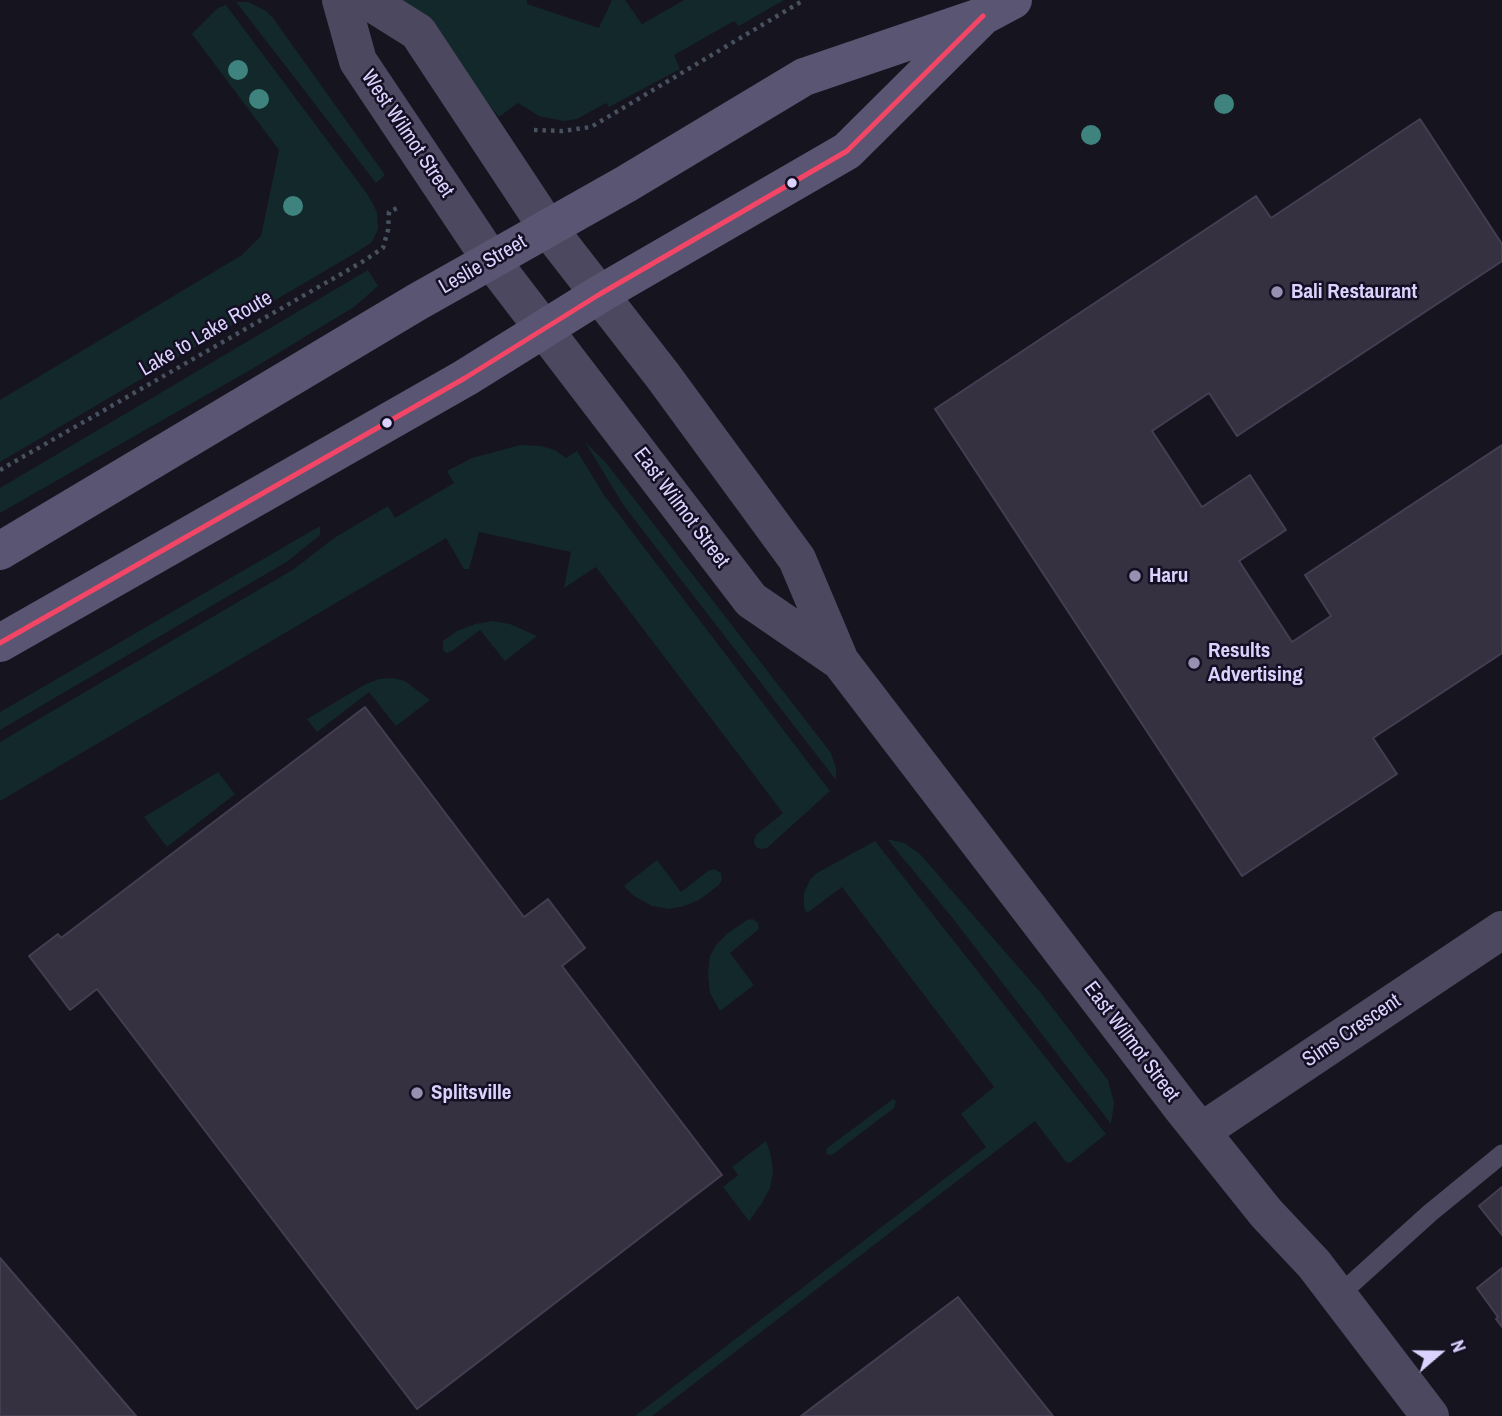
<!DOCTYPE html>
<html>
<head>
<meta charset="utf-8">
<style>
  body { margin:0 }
  #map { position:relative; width:1502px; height:1416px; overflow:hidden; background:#16141e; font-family:"Archivo Narrow",sans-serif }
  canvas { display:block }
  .north { position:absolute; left:1404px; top:1318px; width:70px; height:70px; -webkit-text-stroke:5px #140f23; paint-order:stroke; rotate:70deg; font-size:19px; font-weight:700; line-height:28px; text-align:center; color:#dcd2fe }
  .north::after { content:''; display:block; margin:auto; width:24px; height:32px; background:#dcd2fe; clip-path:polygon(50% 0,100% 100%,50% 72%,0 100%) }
</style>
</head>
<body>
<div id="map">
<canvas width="1502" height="1416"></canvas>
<div class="north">N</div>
</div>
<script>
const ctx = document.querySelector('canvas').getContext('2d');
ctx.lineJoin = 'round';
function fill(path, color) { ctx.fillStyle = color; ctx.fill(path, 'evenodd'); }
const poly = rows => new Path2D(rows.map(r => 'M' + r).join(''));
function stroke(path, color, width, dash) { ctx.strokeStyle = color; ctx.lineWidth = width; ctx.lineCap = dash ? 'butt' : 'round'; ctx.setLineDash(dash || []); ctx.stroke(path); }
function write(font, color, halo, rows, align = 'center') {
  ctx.font = font + ' "Archivo Narrow",sans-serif'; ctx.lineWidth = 5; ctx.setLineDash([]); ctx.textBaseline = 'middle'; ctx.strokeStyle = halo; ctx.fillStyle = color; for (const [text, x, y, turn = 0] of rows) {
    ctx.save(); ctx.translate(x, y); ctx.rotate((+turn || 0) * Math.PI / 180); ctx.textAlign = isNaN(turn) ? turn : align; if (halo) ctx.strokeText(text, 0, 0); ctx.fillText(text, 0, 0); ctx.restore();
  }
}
const green = poly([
  [403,0,527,0,527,4,599,28,612,0,625,0,642,24,684,0,784,0,739,26,734,21,674,55,680,69,609,107,606,103,577,119,564,121,539,116,518,103,499,117],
  [236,2,248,2,266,11,273,18,385,175,376,183],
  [226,5,368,195,377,212,378,229,372,242,357,252,0,462,0,400,242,255,261,236,279,150,192,34,218,8],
  [368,270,378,286,354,307,252,369,0,513,0,488],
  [585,442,607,464,831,753,836,769,836,780,624,506],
  [520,445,541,446,555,450,566,458,577,451,604,495,830,791,767,848,761,849,756,847,754,841,756,835,783,813,596,567,564,588,571,552,479,532,469,569,464,569,446,538,0,801,0,742,294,569,334,538,388,506,395,518,454,483,447,471,472,458],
  [320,526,320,535,288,561,0,730,0,712],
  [493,621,510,624,537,636,505,661,480,630,452,651,447,653,443,650,443,641,457,631,475,624],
  [392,678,405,681,430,700,396,726,369,692,317,732,307,719,366,684,379,679],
  [218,772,235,794,167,847,144,817],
  [887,839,904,843,919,853,1041,993,1108,1080,1114,1103,1111,1124,951,916],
  [875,841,1106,1134,1070,1163,1066,1162,1035,1121,652,1416,635,1416,986,1147,961,1114,994,1087,842,887,807,913,804,907,804,893,810,880,817,873],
  [657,860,681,892,708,871,714,869,721,873,722,880,719,885,699,900,684,906,669,909,652,906,634,896,624,886],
  [753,919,758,923,759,929,730,953,754,985,720,1011,710,993,708,974,710,956,716,945,728,933,747,920],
  [893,1099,896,1101,894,1108,832,1155,826,1154,827,1148],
  [766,1141,771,1156,773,1172,770,1188,762,1203,749,1221,723,1187,738,1175,732,1167]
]);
const building = poly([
  [1420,119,1502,244,1502,261,1237,436,1209,393,1152,431,1202,507,1250,475,1286,530,1239,561,1292,642,1331,616,1305,575,1502,445,1502,653,1373,738,1397,774,1242,876,935,409,1256,196,1271,218,1420,119],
  [365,707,524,917,548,899,567,924,585,948,562,966,722,1175,417,1409,97,989,70,1010,29,956,58,934,61,938,365,707],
  [1502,1187,1502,1235,1479,1206,1502,1187],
  [0,1258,136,1416,0,1416,0,1258],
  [1502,1268,1502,1327,1496,1319,1498,1317,1477,1288,1502,1268],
  [958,1297,1053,1416,801,1416,958,1297]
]);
const path = poly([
  [534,130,562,131,591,127,804,0],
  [0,470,362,262,383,248,388,230,389,212,401,206]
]);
const service = poly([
  [1338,1296,1430,1213,1502,1154]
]);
const minor = poly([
  [341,0,358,61,491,260,751,600,840,661],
  [367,0,418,32,547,227,663,376,797,559,840,661,1182,1108,1266,1213,1314,1264,1430,1416],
  [1202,1131,1502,930]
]);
const secondary = poly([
  [0,551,417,302,626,184,804,77,983,16,1013,0],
  [0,643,465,378,600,294,847,151,983,16]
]);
const bus1 = poly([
  [0,643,465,378,600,294,847,151,983,16]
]);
const trees = [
  [238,70],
  [259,99],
  [1224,104],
  [1091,135],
  [293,206]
];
const markers = [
  [792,183,6,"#dcd2fe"],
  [1277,292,7,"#9790b0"],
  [387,423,6,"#dcd2fe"],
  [1135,576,7,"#9790b0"],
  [1194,663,7,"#9790b0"],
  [417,1093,7,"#9790b0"]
];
const streetNames = [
  ["West Wilmot Street",407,134,56],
  ["Leslie Street",483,265,-30],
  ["Lake to Lake Route",206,334,-30],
  ["East Wilmot Street",681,508,53],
  ["Sims Crescent",1352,1031,-34],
  ["East Wilmot Street",1131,1042,53]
];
const poiNames = [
  ["Bali Restaurant",1291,292],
  ["Haru",1149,576],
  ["Results",1208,651],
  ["Advertising",1208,675],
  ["Splitsville",431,1093]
];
fill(green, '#13282b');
fill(building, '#363141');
stroke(building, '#443e52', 2);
stroke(path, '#47515f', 4.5, [3.5, 5]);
stroke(service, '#4c485f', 19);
stroke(minor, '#4c485f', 38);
stroke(secondary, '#595572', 38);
stroke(bus1, '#f34667', 5);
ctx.fillStyle = '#3e837d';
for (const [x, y] of trees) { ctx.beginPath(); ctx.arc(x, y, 10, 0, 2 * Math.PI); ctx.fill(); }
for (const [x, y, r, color] of markers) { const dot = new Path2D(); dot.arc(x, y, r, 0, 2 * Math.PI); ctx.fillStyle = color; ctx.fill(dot); stroke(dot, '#140f23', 2.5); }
write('21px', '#dcd2fe', '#140f23', streetNames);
write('bold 21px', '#dcd2fe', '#140f23', poiNames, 'left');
</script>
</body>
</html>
